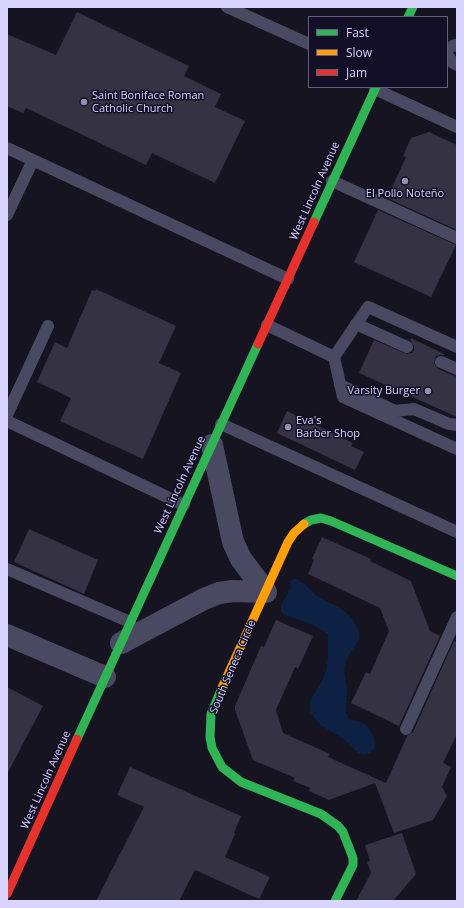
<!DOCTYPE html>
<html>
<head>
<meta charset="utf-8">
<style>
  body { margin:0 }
  #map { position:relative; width:464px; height:908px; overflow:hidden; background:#161421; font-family:"Open Sans",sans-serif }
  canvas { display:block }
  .frame { position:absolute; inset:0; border:8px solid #d9d4ff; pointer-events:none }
  .legend { position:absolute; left:308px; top:16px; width:140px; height:72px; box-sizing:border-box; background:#130f26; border:1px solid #625e7d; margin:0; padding:5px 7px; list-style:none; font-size:12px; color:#d9d4ff }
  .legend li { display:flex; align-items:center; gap:8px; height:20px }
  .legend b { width:20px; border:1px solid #625e7d }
</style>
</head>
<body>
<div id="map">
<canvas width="464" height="908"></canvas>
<div class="frame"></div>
<ul class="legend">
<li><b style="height:5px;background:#30b455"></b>Fast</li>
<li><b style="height:5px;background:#ff9f0a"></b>Slow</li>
<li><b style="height:5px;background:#e5322d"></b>Jam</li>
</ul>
</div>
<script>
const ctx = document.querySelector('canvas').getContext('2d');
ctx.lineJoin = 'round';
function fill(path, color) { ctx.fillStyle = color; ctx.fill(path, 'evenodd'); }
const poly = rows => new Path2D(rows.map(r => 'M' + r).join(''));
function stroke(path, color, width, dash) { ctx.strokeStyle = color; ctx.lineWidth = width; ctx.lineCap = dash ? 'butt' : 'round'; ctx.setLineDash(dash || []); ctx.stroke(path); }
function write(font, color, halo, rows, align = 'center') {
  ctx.font = font + ' "Open Sans",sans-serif'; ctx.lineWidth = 3; ctx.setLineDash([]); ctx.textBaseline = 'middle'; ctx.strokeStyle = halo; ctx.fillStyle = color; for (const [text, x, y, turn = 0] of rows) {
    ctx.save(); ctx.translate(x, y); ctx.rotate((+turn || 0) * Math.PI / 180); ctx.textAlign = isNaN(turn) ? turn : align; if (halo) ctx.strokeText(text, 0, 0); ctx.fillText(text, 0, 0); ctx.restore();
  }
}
const water = poly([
  [293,579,298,579,306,585,315,595,342,609,352,618,356,625,359,633,359,640,347,658,344,669,347,688,346,713,349,719,363,723,367,726,374,737,375,744,374,749,370,753,365,755,358,753,345,740,319,724,310,712,310,701,322,681,326,671,328,659,328,634,312,624,284,615,281,611,281,605,291,588,290,582]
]);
const building = poly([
  [77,12,189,66,184,76,221,94,215,107,245,121,215,183,152,153,146,165,26,108,23,113,7,106,7,34,56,55],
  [429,132,457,145,457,230,387,198,406,157,403,156,411,138],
  [378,210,456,245,431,297,354,262],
  [96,289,176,326,159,363,181,373,143,459,60,421,71,398,37,382,55,342,67,348,92,290,95,291],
  [411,338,444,354,444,355,440,355,436,356,434,363,438,369,457,377,457,417,359,373,374,340,407,354,412,353,414,350,414,346,410,340],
  [287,411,353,443,351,446,364,452,355,470,277,433],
  [29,529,98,560,84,594,14,562],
  [322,537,371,559,370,561,411,581,430,631,440,636,399,726,351,703,366,672,370,674,389,631,380,608,308,574,314,560,312,559],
  [276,620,313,636,298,669,295,667,276,710,283,733,330,754,328,757,386,783,407,736,413,732,454,641,457,643,457,734,443,763,451,767,442,787,447,796,433,820,394,833,375,783,329,800,309,791,310,788,293,781,295,778,253,760,235,710,235,706,261,646,264,647],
  [7,687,43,706,7,774],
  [130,767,241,816,234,833,235,834,225,857,270,877,259,899,195,870,179,901,96,901,144,807,117,795],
  [402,833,416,874,393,901,356,901,371,873,367,862,370,861,365,845]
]);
const lane = poly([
  [227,7,309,44],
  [447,49,455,45,457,46],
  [447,54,453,63,457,65],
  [375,89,457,127],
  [7,148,288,279],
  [332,181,457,238],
  [7,215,33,160],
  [356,324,407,347],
  [267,325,334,357],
  [457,347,368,307,334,357,343,397,457,449],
  [441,362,457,369],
  [340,385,395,411,414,409,449,424,457,425],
  [7,415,48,326],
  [7,421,184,505],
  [221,424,457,532],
  [7,569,130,622],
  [406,729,457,617]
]);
const street = poly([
  [212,445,233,542,241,559,266,592],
  [7,635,105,677],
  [121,643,204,599,219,593,233,591,266,592]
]);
const fast = poly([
  [408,17,413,7],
  [314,222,376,87],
  [304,524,311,520,321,518,331,521,457,576],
  [221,690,211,714,210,737,212,748,222,767,241,782,321,814,338,826,343,832,353,858,353,865,335,901],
  [77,739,258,344]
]);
const slow = poly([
  [221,690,288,542,294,533,304,524]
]);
const jam = poly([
  [258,344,314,222],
  [7,894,77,739]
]);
const markers = [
  [84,102,4,"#9591b1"],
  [405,181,4,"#9591b1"],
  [428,391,4,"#9591b1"],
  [288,427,4,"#9591b1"]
];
const poiNames = [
  ["Saint Boniface Roman",92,96],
  ["Catholic Church",92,109],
  ["El Pollo Noteño",405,194,"center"],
  ["Varsity Burger",420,391,"right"],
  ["Eva's",296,421],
  ["Barber Shop",296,434]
];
const streetNames = [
  ["West Lincoln Avenue",315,191,-66],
  ["West Lincoln Avenue",180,485,-65],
  ["South Seneca Circle",233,667,-67],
  ["West Lincoln Avenue",46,780,-66]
];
fill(water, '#0d2144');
fill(building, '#343243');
stroke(lane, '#4a4962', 12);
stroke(street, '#4a4962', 22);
stroke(fast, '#30b455', 9);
stroke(slow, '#ff9f0a', 9);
stroke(jam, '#e5322d', 9);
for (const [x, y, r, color] of markers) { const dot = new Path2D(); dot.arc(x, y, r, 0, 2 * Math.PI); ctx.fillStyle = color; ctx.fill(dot); stroke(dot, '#130f26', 1.5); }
write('11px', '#d9d4ff', '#130f26', poiNames, 'left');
write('11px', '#d9d4ff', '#130f26', streetNames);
</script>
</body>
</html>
